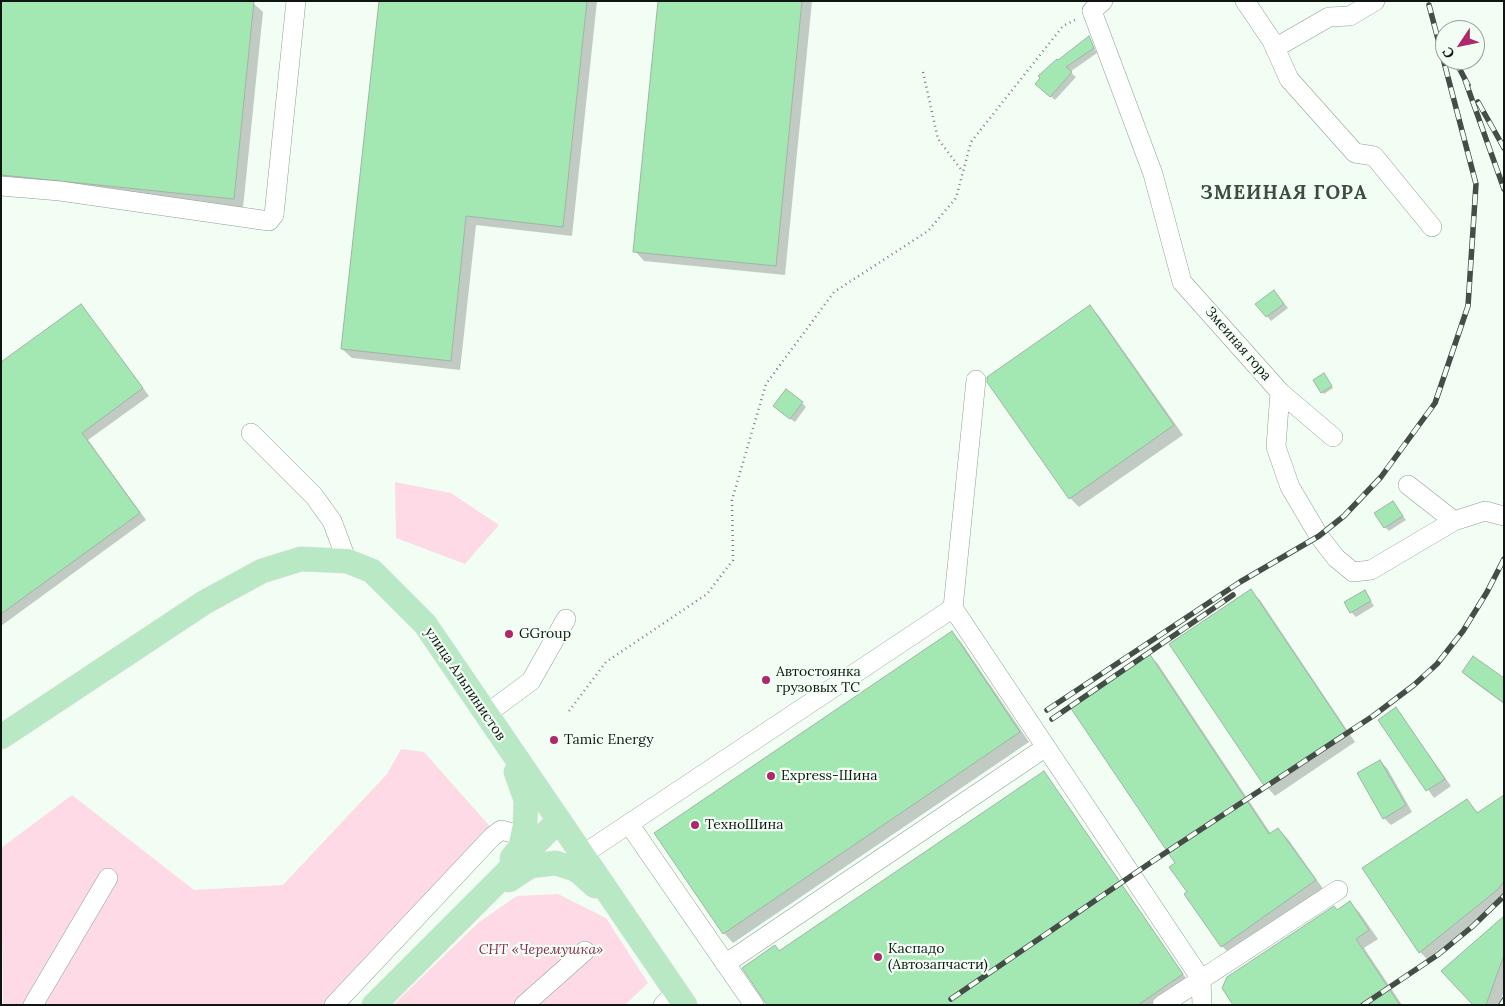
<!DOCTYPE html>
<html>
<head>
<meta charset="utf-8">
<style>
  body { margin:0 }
  #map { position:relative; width:1505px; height:1006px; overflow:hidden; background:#f2fef4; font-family:Lora,serif }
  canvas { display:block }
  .frame { position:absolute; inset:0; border:2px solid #0f1611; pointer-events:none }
  .north { position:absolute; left:1435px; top:20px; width:50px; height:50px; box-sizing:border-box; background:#f2fef4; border:1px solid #97a199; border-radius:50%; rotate:236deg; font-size:14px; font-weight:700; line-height:20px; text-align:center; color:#0f1611 }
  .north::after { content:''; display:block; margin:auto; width:18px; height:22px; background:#af286b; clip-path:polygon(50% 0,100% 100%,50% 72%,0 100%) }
</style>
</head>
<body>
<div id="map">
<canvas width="1505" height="1006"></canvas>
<div class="frame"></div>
<div class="north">С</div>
</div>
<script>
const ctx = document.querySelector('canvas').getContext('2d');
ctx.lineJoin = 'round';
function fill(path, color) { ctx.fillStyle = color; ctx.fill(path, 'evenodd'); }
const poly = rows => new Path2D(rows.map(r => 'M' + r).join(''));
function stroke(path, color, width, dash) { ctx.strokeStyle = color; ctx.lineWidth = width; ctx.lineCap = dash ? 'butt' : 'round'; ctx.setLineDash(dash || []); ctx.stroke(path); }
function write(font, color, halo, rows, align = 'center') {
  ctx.font = font + ' Lora,serif'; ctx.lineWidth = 4.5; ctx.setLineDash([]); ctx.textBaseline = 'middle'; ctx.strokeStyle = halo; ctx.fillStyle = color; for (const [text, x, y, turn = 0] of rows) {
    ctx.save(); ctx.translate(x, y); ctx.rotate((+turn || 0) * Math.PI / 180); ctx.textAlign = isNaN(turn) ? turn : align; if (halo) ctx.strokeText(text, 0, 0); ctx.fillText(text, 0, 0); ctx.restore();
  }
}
const green = poly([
  [395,482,451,493,499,525,465,564,396,538],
  [401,749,424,752,502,840,341,1005,3,1005,1,848,72,795,194,890,283,885,387,774],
  [558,894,606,918,648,983,625,1005,393,1005,479,922,517,896]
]);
const shadow = poly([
  [1,1,253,3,263,12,243,208,1,183],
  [380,1,597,1,572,236,476,225,460,370,352,358,342,349],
  [659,1,812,1,785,275,644,261,635,251],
  [1089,38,1097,53,1070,72,1076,77,1055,100,1041,88,1058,62],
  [1274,291,1288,308,1271,321,1257,304],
  [81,305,149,396,88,440,146,520,1,626,1,364],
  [1090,306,1099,316,1183,435,1079,507,1070,498],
  [1326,376,1333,388,1324,394,1322,392],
  [802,403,806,407,795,422,779,411],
  [1393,502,1406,520,1389,531,1385,527],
  [1250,591,1260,600,1355,742,1275,796,1266,786],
  [1365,592,1374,606,1356,617,1351,612],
  [952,632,961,642,1029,742,733,943,724,933],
  [1149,655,1158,664,1271,834,1278,829,1288,839,1324,890,1232,956,1222,946,1189,892,1177,864],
  [1463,672,1504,680,1504,704,1470,679],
  [1396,708,1451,786,1434,798,1379,720],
  [1380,761,1387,768,1412,812,1391,825,1384,818],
  [1044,772,1188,981,1152,1005,768,1005,775,947,780,952],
  [1504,797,1504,901,1429,961,1420,952,1467,801,1478,813],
  [1350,903,1359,912,1378,939,1364,948,1402,1005,1235,1005],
  [1504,918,1504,991,1499,1005,1474,1005]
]);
const building = poly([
  [1,1,254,1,234,199,1,175,1,1],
  [379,1,587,1,563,227,466,216,451,361,341,349,379,1],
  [658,1,802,1,776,266,633,252,658,1],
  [1089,36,1094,48,1066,67,1072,72,1050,97,1035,84,1040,78,1038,76,1057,59,1058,60,1089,36],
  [1274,290,1284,304,1266,317,1255,304,1274,290],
  [81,304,143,388,82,433,140,513,1,614,1,362,81,304],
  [1090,305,1174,425,1069,499,987,382,987,377,1090,305],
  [1324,373,1332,386,1321,393,1313,380,1324,373],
  [786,389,803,402,790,419,773,406,786,389],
  [1393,501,1403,516,1384,528,1374,513,1393,501],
  [1251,589,1347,732,1265,787,1169,644,1251,589],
  [1365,590,1371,601,1350,613,1344,602,1365,590],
  [952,631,1020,732,723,934,654,833,952,631],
  [1149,653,1269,834,1278,828,1316,880,1221,947,1184,894,1187,892,1169,867,1175,863,1070,707,1149,653],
  [1473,656,1504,678,1504,703,1462,672,1473,656],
  [1396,707,1445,779,1426,791,1378,720,1396,707],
  [1380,760,1406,805,1383,819,1357,773,1380,760],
  [1044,771,1183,974,1138,1005,767,1005,742,968,775,945,779,951,1044,771],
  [1504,795,1504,881,1497,890,1419,953,1362,868,1467,799,1477,813,1504,795],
  [1350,901,1369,930,1356,939,1400,1005,1233,1005,1222,988,1227,977,1334,906,1337,910,1350,901],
  [1504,916,1504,955,1486,1005,1473,1005,1441,971,1504,916]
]);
const path = poly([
  [923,72,938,139,963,172],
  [569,711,606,662,707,594,733,560,732,500,766,384,834,292,928,231,956,198,971,142,1063,26,1077,19]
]);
const minor = poly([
  [1103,1,1092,11,1153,174,1182,282,1280,392,1276,447,1290,487,1319,536,1336,558,1353,572,1371,570,1454,521,1485,511,1504,516],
  [1245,1,1272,41,1289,79,1355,153,1374,156,1432,227],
  [1275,48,1329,17,1350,16,1375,1],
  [1,186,60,191,269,221,274,215,296,1],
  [976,380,953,608,1201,979,1202,1005],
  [1280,392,1333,437],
  [251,433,314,496,332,521,347,561],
  [1408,485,1454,521],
  [485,715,531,681,566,619],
  [629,824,754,1005],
  [582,855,953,608],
  [725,964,1046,747],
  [33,1005,108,878],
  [334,1005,492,837,501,830,524,836],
  [524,1005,585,951],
  [663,1005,676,992],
  [1162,1005,1338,890]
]);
const major = poly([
  [1,737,205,602,262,571,301,559,347,561,372,571,425,624,685,1005],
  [512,858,520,848,525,825,526,800,516,772],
  [509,880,530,866,556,863,577,870,595,886],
  [374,1005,559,820]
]);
const rail = poly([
  [1455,60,1468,85],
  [1465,80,1504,189],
  [1478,102,1504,148],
  [1047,710,1240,582,1319,536,1344,516,1381,477,1435,403,1468,306,1476,184,1429,5],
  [1052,719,1233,595],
  [951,999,1153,861,1373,716,1414,685,1437,664,1463,631,1487,592,1504,559],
  [1363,1005,1439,954,1473,926,1504,896],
  [1501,1005,1504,1000]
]);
const markers = [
  [509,634,5,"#af286b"],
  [766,680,5,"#af286b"],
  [554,740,5,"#af286b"],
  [771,776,5,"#af286b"],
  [695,825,5,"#af286b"],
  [878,957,5,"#af286b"]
];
const streetNames = [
  ["Змеиная гора",1238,344,49],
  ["улица Альпинистов",465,684,56]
];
const poiNames = [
  ["GGroup",519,634],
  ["Автостоянка",776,672],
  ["грузовых ТС",776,688],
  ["Tamic Energy",564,740],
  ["Express-Шина",781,776],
  ["ТехноШина",705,825],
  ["Каспадо",888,949],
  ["(Автозапчасти)",888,965]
];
const parkNames = [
  ["СНТ «Черемушка»",541,950]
];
const districtNames = [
  ["ЗМЕИНАЯ ГОРА",1284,194]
];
fill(green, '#fddae6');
fill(shadow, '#0003');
fill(building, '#a3e8b3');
stroke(building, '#a0b4a4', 1);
stroke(minor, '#8da091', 20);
stroke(major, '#dddede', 25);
stroke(path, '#768078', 2.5, [1, 4]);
stroke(minor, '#fff', 19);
stroke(major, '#b9e8c5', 24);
stroke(rail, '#454d47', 5.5);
stroke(rail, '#f2fef4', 4, [11]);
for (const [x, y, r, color] of markers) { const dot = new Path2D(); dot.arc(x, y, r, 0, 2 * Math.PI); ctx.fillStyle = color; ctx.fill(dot); stroke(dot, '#f2fef4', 2); }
write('14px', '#0f1611', '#f2fef4', streetNames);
write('14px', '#0f1611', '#f2fef4', poiNames, 'left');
write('italic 14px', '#862b55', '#f2fef4', parkNames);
ctx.letterSpacing = '1px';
write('bold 19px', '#3c4d40', '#f2fef4', districtNames);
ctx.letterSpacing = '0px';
</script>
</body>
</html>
